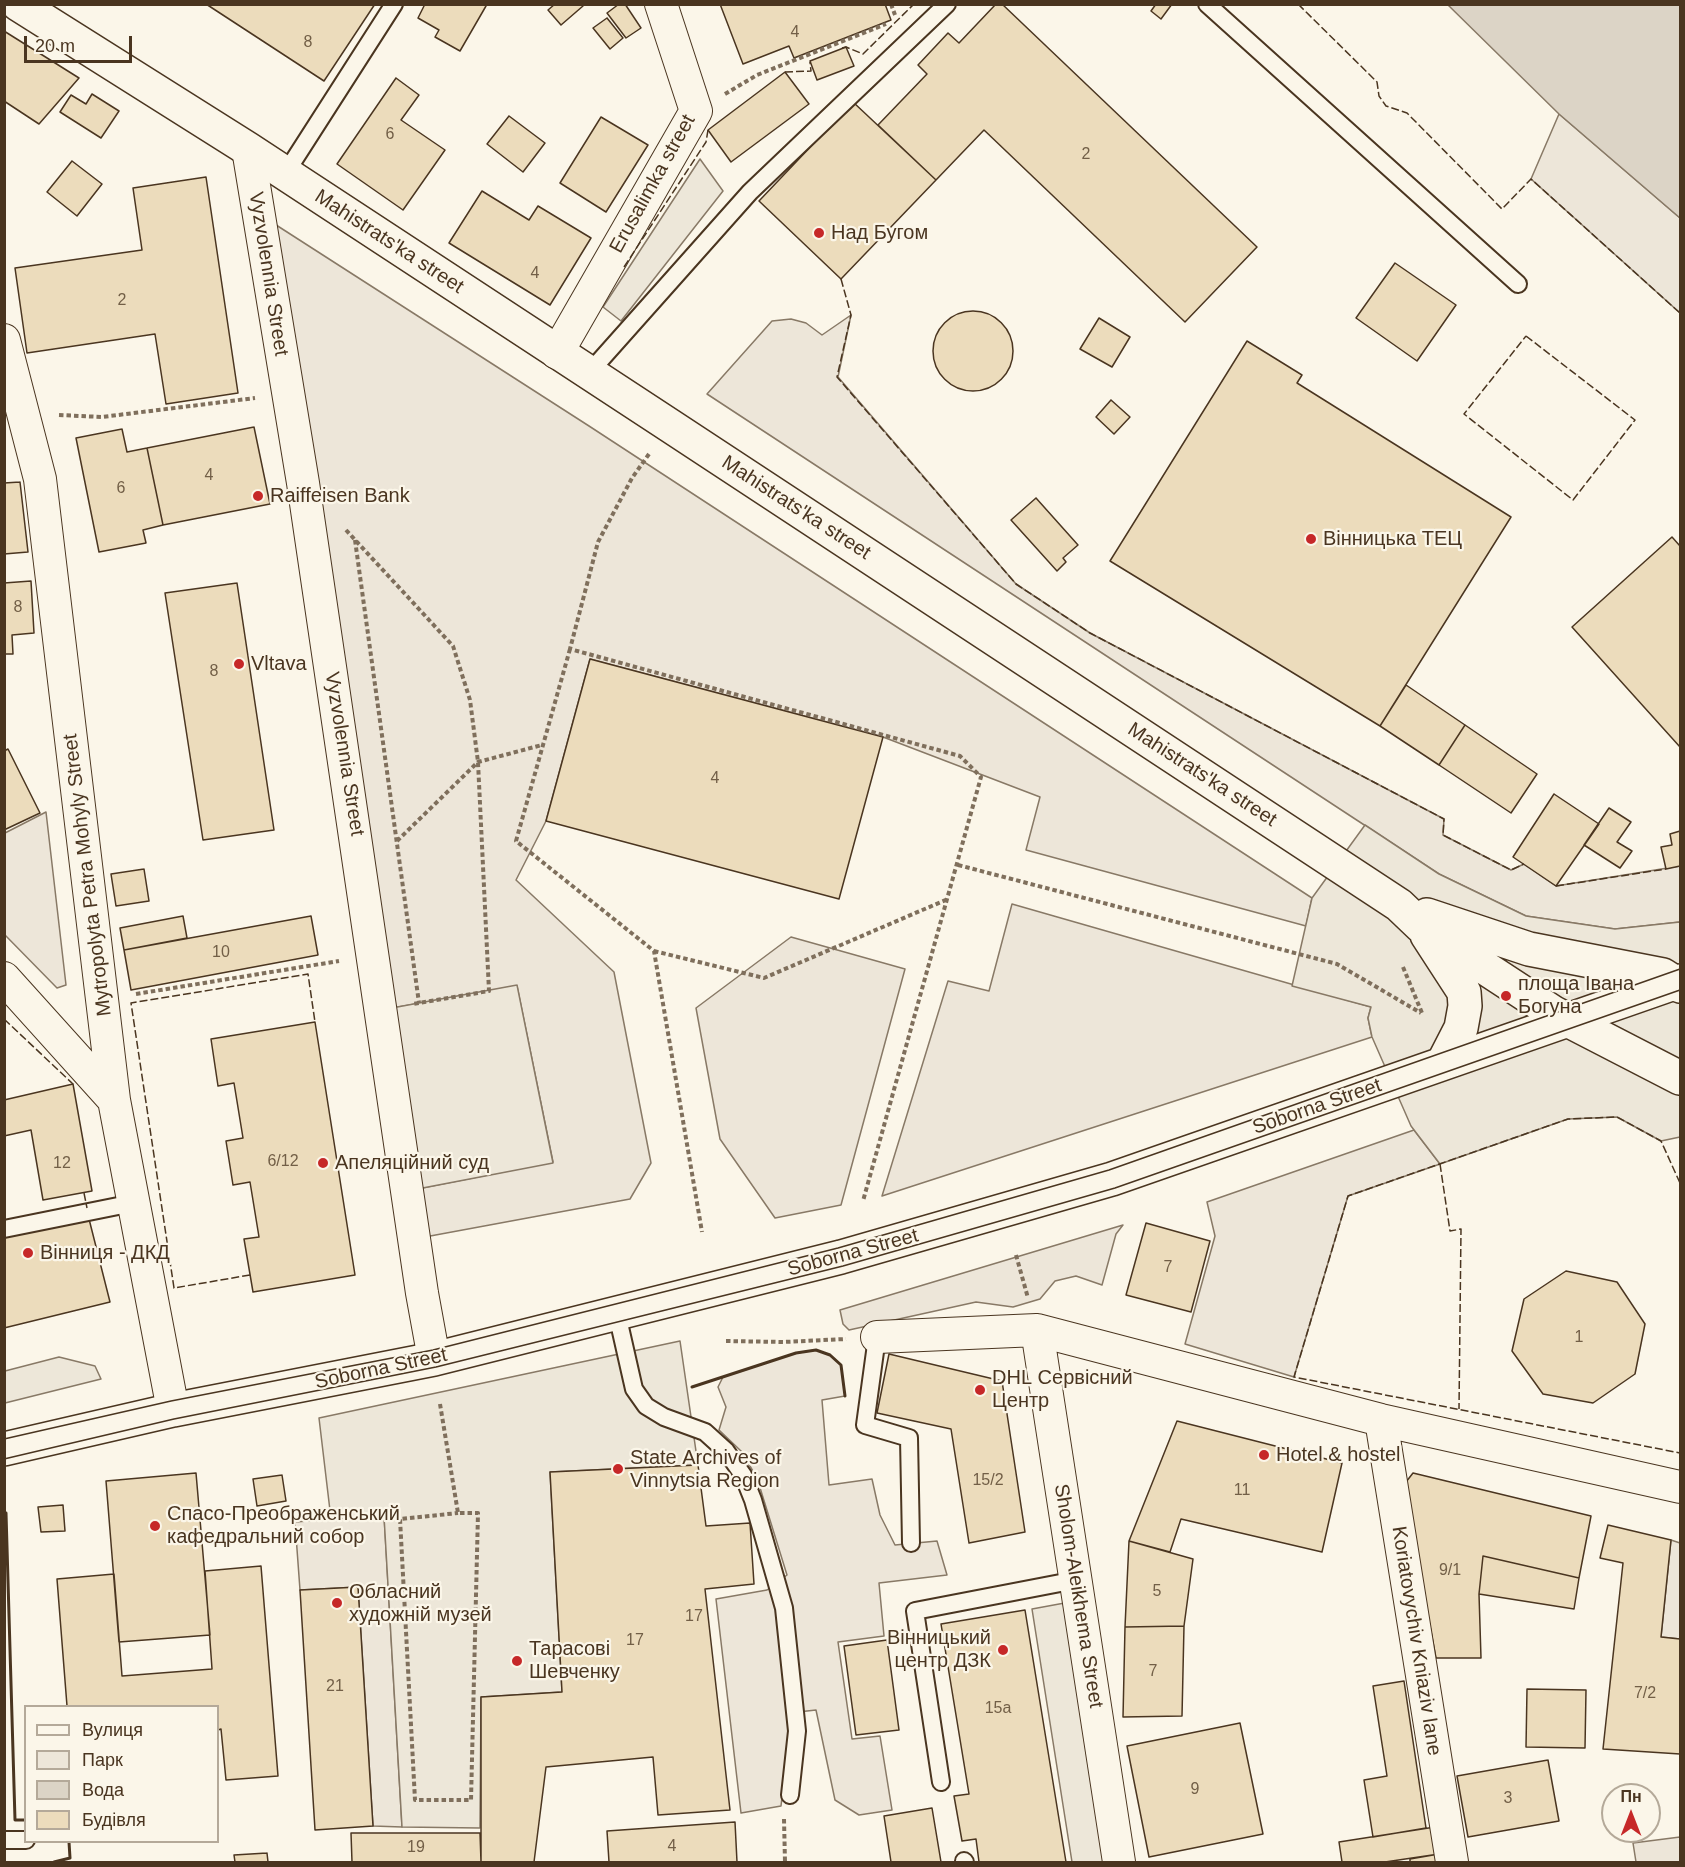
<!DOCTYPE html>
<html>
<head>
<meta charset="utf-8">
<style>
  body { margin:0 }
  #map { position:relative; width:1685px; height:1867px; overflow:hidden; background:#fbf6e9; font-family:Arial,sans-serif }
  canvas { display:block }
  .frame { position:absolute; inset:0; border:6px solid #4a3520; pointer-events:none }
  .legend { position:absolute; left:24px; top:1705px; width:195px; height:138px; box-sizing:border-box; background:#fbf6e9; border:2px solid #b4a999; margin:0; padding:8px 10px; list-style:none; font-size:18px; color:#4a3520 }
  .legend li { display:flex; align-items:center; gap:12px; height:30px }
  .legend b { width:30px; border:2px solid #b4a999 }
  .north { position:absolute; left:1601px; top:1783px; width:60px; height:60px; box-sizing:border-box; background:#fbf6e9; border:2px solid #b4a999; border-radius:50%; rotate:0deg; font-size:16px; font-weight:700; line-height:24px; text-align:center; color:#4a3520 }
  .north::after { content:''; display:block; margin:auto; width:21px; height:27px; background:#c62828; clip-path:polygon(50% 0,100% 100%,50% 72%,0 100%) }
  .scale { position:absolute; left:24px; top:36px; width:108px; height:27px; box-sizing:border-box; border:3px solid #4a3520; border-top:0; padding-left:8px; font-size:18px; line-height:21px; white-space:nowrap; color:#4a3520; -webkit-text-stroke:4px #fbf6e9; paint-order:stroke }
</style>
</head>
<body>
<div id="map">
<canvas width="1685" height="1867"></canvas>
<div class="frame"></div>
<ul class="legend">
<li><b style="height:8px;background:#fbf6e9"></b>Вулиця</li>
<li><b style="height:16px;background:#ede6d9"></b>Парк</li>
<li><b style="height:16px;background:#dcd4c6"></b>Вода</li>
<li><b style="height:16px;background:#ecdcbc"></b>Будівля</li>
</ul>
<div class="north">Пн</div>
<div class="scale">20 m</div>
</div>
<script>
const ctx = document.querySelector('canvas').getContext('2d');
ctx.lineJoin = 'round';
function fill(path, color) { ctx.fillStyle = color; ctx.fill(path, 'evenodd'); }
const poly = rows => new Path2D(rows.map(r => 'M' + r).join(''));
function stroke(path, color, width, dash) { ctx.strokeStyle = color; ctx.lineWidth = width; ctx.lineCap = dash ? 'butt' : 'round'; ctx.setLineDash(dash || []); ctx.stroke(path); }
function write(font, color, halo, rows, align = 'center') {
  ctx.font = font + ' Arial,sans-serif'; ctx.lineWidth = 4.5; ctx.setLineDash([]); ctx.textBaseline = 'middle'; ctx.strokeStyle = halo; ctx.fillStyle = color; for (const [text, x, y, turn = 0] of rows) {
    ctx.save(); ctx.translate(x, y); ctx.rotate((+turn || 0) * Math.PI / 180); ctx.textAlign = isNaN(turn) ? turn : align; if (halo) ctx.strokeText(text, 0, 0); ctx.fillText(text, 0, 0); ctx.restore();
  }
}
const green = poly([
  [1559,114,1680,218,1680,313,1531,179,1559,114],
  [259,214,589,426,1312,898,1306,926,1026,850,1040,797,883,737,590,659,546,821,516,880,614,972,651,1163,630,1199,414,1239,407,1191,553,1162,517,986,381,1010,259,214],
  [851,315,838,377,1016,584,1090,633,1444,819,1443,835,1511,870,1524,864,1556,886,1680,866,1680,922,1615,929,1526,916,1439,874,707,394,772,321,791,319,806,323,822,335,851,315],
  [46,812,66,985,57,988,5,935,5,833,46,812],
  [1012,904,1371,1007,1368,1018,1372,1037,882,1196,948,981,989,991,1012,904],
  [791,937,905,969,841,1205,775,1218,720,1139,696,1008,791,937],
  [1414,1130,1440,1164,1348,1196,1294,1377,1185,1344,1215,1236,1207,1202,1414,1130],
  [1123,1225,1116,1234,1102,1285,1076,1276,1055,1281,1040,1299,1013,1307,976,1302,849,1330,843,1324,840,1310,1123,1225],
  [816,1350,830,1355,841,1365,845,1396,822,1400,829,1485,872,1479,880,1515,895,1545,937,1541,947,1575,879,1583,884,1636,838,1642,852,1739,880,1736,892,1810,859,1815,835,1800,816,1710,789,1713,790,1727,781,1806,741,1813,716,1599,767,1590,787,1575,757,1478,741,1451,719,1430,726,1407,718,1387,723,1377,796,1353,816,1350],
  [384,1515,402,1827,373,1826,358,1587,300,1590,295,1522,384,1515],
  [1671,1540,1680,1543,1680,1639,1661,1637,1671,1540],
  [1680,1837,1680,1862,1636,1862,1633,1843,1680,1837]
]);
const parking = poly([
  [700,159,723,191,621,321,603,307,700,159],
  [1365,825,1439,874,1526,916,1615,929,1680,922,1680,1137,1661,1141,1617,1117,1568,1119,1440,1164,1411,1126,1372,1037,1368,1018,1371,1007,1292,986,1312,898,1365,825],
  [517,985,553,1163,407,1191,381,1010,517,985],
  [680,1341,698,1465,550,1472,562,1692,481,1697,480,1828,402,1827,384,1516,331,1519,319,1418,680,1341],
  [59,1357,95,1366,101,1379,5,1403,5,1371,59,1357],
  [1070,1602,1108,1862,1072,1862,1032,1609,1070,1602]
]);
const water = poly([
  [1448,5,1680,5,1680,218,1559,114,1448,5]
]);
const building = poly([
  [206,4,375,4,324,81,206,4],
  [425,4,484,4,486,6,460,51,435,37,439,30,418,18,425,4],
  [555,4,582,4,583,6,561,25,548,10,555,4],
  [619,4,625,4,641,28,626,38,607,13,619,4],
  [720,4,885,4,891,20,794,58,789,46,743,64,720,4],
  [996,4,1002,4,1257,247,1185,322,984,130,936,180,878,125,927,74,918,65,948,33,959,43,996,4],
  [1156,4,1172,4,1161,19,1151,11,1156,4],
  [607,18,623,38,610,49,593,28,607,18],
  [4,31,79,78,39,124,4,101,4,31],
  [846,47,854,66,817,80,810,61,846,47],
  [785,72,809,104,731,162,708,130,785,72],
  [396,78,419,95,401,120,445,150,403,210,337,164,396,78],
  [92,94,119,111,101,138,60,112,71,95,86,104,92,94],
  [853,102,936,180,841,279,759,201,853,102],
  [509,116,545,143,523,172,487,144,509,116],
  [601,117,648,145,606,212,560,183,601,117],
  [72,161,102,184,77,216,47,192,72,161],
  [206,177,238,393,166,404,155,334,27,353,15,268,142,250,133,188,206,177],
  [482,191,529,220,538,206,591,238,550,305,449,243,482,191],
  [1395,263,1456,305,1417,361,1356,318,1395,263],
  '933 351a40 40 0 1 1 80 0a40 40 0 1 1-80 0Z',
  [1099,318,1130,337,1112,367,1080,349,1099,318],
  [1247,341,1302,375,1297,383,1511,517,1380,726,1110,561,1247,341],
  [1111,400,1130,417,1114,434,1096,417,1111,400],
  [254,427,270,504,163,525,147,448,254,427],
  [122,429,127,452,147,448,163,525,143,530,146,543,99,552,76,438,122,429],
  [20,482,28,552,4,554,4,483,20,482],
  [1036,498,1078,545,1063,558,1066,562,1057,571,1011,520,1036,498],
  [1672,537,1680,546,1680,747,1572,627,1672,537],
  [31,581,34,633,12,635,13,654,4,654,4,583,31,581],
  [237,583,274,830,203,840,165,593,237,583],
  [590,659,883,737,839,899,546,821,590,659],
  [1406,685,1465,725,1439,765,1380,726,1406,685],
  [1465,725,1537,774,1511,813,1439,765,1465,725],
  [8,749,40,813,4,830,4,751,8,749],
  [1554,794,1599,824,1556,886,1513,857,1554,794],
  [1609,808,1631,822,1617,842,1632,851,1620,868,1584,845,1609,808],
  [1680,831,1680,866,1666,869,1661,847,1672,845,1670,834,1680,831],
  [144,869,149,901,116,906,111,874,144,869],
  [183,916,187,938,124,950,120,928,183,916],
  [311,916,318,955,131,990,124,950,311,916],
  [315,1022,355,1275,253,1292,244,1239,259,1237,250,1182,233,1185,226,1141,243,1138,234,1083,218,1086,211,1039,315,1022],
  [73,1084,92,1191,43,1200,31,1130,4,1136,4,1100,73,1084],
  [88,1215,110,1302,4,1328,4,1236,88,1215],
  [1146,1223,1210,1241,1191,1312,1126,1295,1146,1223],
  [1566,1271,1617,1282,1645,1324,1635,1374,1593,1403,1543,1394,1512,1351,1524,1299,1566,1271],
  [889,1354,1002,1381,1025,1532,969,1543,951,1429,877,1413,889,1354],
  [1177,1421,1342,1463,1322,1552,1181,1519,1170,1552,1129,1541,1177,1421],
  [698,1465,706,1526,750,1523,754,1584,705,1589,730,1810,658,1815,653,1757,546,1767,534,1862,481,1862,481,1697,562,1692,550,1472,698,1465],
  [196,1473,210,1635,119,1642,106,1481,196,1473],
  [1413,1473,1591,1516,1579,1578,1483,1556,1479,1594,1481,1658,1436,1658,1418,1563,1406,1482,1413,1473],
  [282,1475,286,1501,257,1506,253,1479,282,1475],
  [63,1505,65,1531,41,1532,38,1507,63,1505],
  [1608,1525,1671,1540,1661,1637,1680,1639,1680,1754,1603,1749,1623,1563,1600,1558,1608,1525],
  [1129,1541,1193,1559,1184,1626,1125,1627,1129,1541],
  [1483,1556,1579,1578,1574,1609,1479,1594,1483,1556],
  [261,1566,278,1776,226,1780,221,1729,218,1730,218,1706,67,1706,57,1579,114,1574,122,1676,212,1669,205,1571,261,1566],
  [358,1587,373,1826,315,1830,300,1590,358,1587],
  [1025,1610,1066,1862,979,1862,976,1839,962,1841,954,1796,969,1794,941,1624,1025,1610],
  [1184,1626,1182,1716,1123,1717,1125,1627,1184,1626],
  [887,1640,899,1730,856,1735,844,1646,887,1640],
  [1404,1681,1426,1828,1373,1837,1364,1780,1387,1776,1373,1686,1404,1681],
  [1527,1689,1586,1690,1585,1748,1526,1747,1527,1689],
  [1240,1723,1263,1834,1149,1857,1127,1746,1240,1723],
  [1548,1760,1559,1821,1468,1837,1457,1776,1548,1760],
  [932,1808,941,1862,891,1862,884,1816,932,1808],
  [735,1822,737,1862,609,1862,607,1831,735,1822],
  [1435,1827,1439,1854,1385,1862,1342,1862,1339,1842,1435,1827],
  [351,1833,480,1833,481,1862,352,1862,351,1833],
  [267,1853,268,1862,235,1862,234,1855,267,1853],
  [1439,1854,1441,1862,1410,1862,1410,1859,1439,1854]
]);
const path = poly([
  [891,4,895,15],
  [725,94,757,75,886,24],
  [59,415,102,417,255,398],
  [649,454,632,478,598,542,570,649,960,756,981,777,863,1201],
  [346,530,453,646,470,700,478,762,489,991,413,1004],
  [355,540,419,1003],
  [570,649,516,841,654,951,702,1232],
  [397,841,478,762,542,745],
  [958,865,1337,964,1421,1013],
  [654,951,764,978,948,899],
  [1403,967,1422,1013],
  [136,994,339,961],
  [1016,1255,1028,1298],
  [726,1341,783,1342,846,1339],
  [440,1404,458,1513,478,1513,471,1800,415,1800,400,1519,458,1513],
  [784,1819,785,1862]
]);
const service = poly([
  [1207,4,1518,284],
  [285,174,394,4],
  [588,374,750,192,947,4],
  [4,1229,133,1203],
  [617,1314,634,1389,646,1406,664,1417,705,1432,726,1451,743,1475,753,1500,784,1608,797,1731,790,1795],
  [877,1337,865,1425,909,1438,911,1543],
  [941,1782,915,1611,1076,1580],
  [4,1840,26,1840],
  [964,1861,965,1862]
]);
const minor = poly([
  [248,149,303,483,422,1293,434,1359],
  [4,340,40,479,114,1100,173,1410],
  [557,353,696,111,661,4],
  [4,978,114,1100],
  [1037,1330,1119,1862],
  [877,1337,1037,1330,1381,1420,1680,1487],
  [1381,1420,1452,1862]
]);
const tertiary = poly([
  [18,4,248,149,669,425,1399,905,1421,926,1554,1013,1680,1078],
  [1427,915,1529,949,1663,975,1680,986],
  [1427,935,1464,992,1465,1006,1461,1028,1443,1063],
  [4,1449,173,1410,434,1359,841,1257,1112,1179,1680,981]
]);
const tram = poly([
  [4,1439,171,1401,433,1350,838,1248,1109,1170,1680,969],
  [4,1459,174,1419,436,1367,843,1266,1115,1188,1680,990]
]);
const fence = poly([
  [1298,4,1377,82,1379,96,1386,106,1407,113,1502,209,1531,179,1680,313],
  [842,48,846,47,863,54,914,4],
  [785,72,811,71,810,62],
  [624,267,706,142,708,130],
  [841,279,851,315,837,377,1016,584,1090,633,1444,819,1443,835,1511,870,1524,864],
  [1526,336,1635,420,1573,500,1464,414,1526,336],
  [1556,886,1666,869],
  [4,1019,73,1084],
  [1440,1164,1450,1231,1461,1229,1459,1409],
  [1680,1183,1661,1141,1617,1117,1568,1119,1348,1196,1294,1377,1680,1453],
  [84,1193,87,1208],
  [250,1275,174,1288,131,1003,308,974,315,1022]
]);
const wall = poly([
  [692,1387,796,1353,816,1350,830,1355,841,1365,845,1396],
  [6,1513,15,1820,26,1820],
  [54,1862,70,1858,69,1842]
]);
const markers = [
  [819,233,6,"#c62828"],
  [258,496,6,"#c62828"],
  [1311,539,6,"#c62828"],
  [239,664,6,"#c62828"],
  [1506,996,6,"#c62828"],
  [323,1163,6,"#c62828"],
  [28,1253,6,"#c62828"],
  [980,1390,6,"#c62828"],
  [1264,1455,6,"#c62828"],
  [618,1469,6,"#c62828"],
  [155,1526,6,"#c62828"],
  [337,1603,6,"#c62828"],
  [1003,1650,6,"#c62828"],
  [517,1661,6,"#c62828"]
];
const numberNames = [
  ["4",795,33],
  ["8",308,43],
  ["6",390,135],
  ["2",1086,155],
  ["4",535,274],
  ["2",122,301],
  ["4",209,476],
  ["6",121,489],
  ["8",18,608],
  ["8",214,672],
  ["4",715,779],
  ["10",221,953],
  ["6/12",283,1162],
  ["12",62,1164],
  ["7",1168,1268],
  ["1",1579,1338],
  ["15/2",988,1481],
  ["11",1242,1491],
  ["9/1",1450,1571],
  ["5",1157,1592],
  ["17",694,1617],
  ["17",635,1641],
  ["7",1153,1672],
  ["21",335,1687],
  ["7/2",1645,1694],
  ["15а",998,1709],
  ["9",1195,1790],
  ["3",1508,1799],
  ["4",672,1847],
  ["19",416,1848]
];
const streetNames = [
  ["Erusalimka street",653,184,-61],
  ["Mahistrats'ka street",389,242,33],
  ["Vyzvolennia Street",268,274,81],
  ["Mahistrats'ka street",796,508,33],
  ["Vyzvolennia Street",344,754,81],
  ["Mahistrats'ka street",1202,775,33],
  ["Mytropolyta Petra Mohyly Street",88,875,-97],
  ["Soborna Street",1317,1107,-19],
  ["Soborna Street",853,1253,-15],
  ["Soborna Street",381,1369,-12],
  ["Sholom-Aleikhema Street",1078,1596,81],
  ["Koriatovychiv Kniaziv lane",1416,1641,81]
];
const poiNames = [
  ["Над Бугом",831,233],
  ["Raiffeisen Bank",270,496],
  ["Вінницька ТЕЦ",1323,539],
  ["Vltava",251,664],
  ["площа Івана",1518,984],
  ["Богуна",1518,1007],
  ["Апеляційний суд",335,1163],
  ["Вінниця - ДКД",40,1253],
  ["DHL Сервісний",992,1378],
  ["Центр",992,1401],
  ["Hotel & hostel",1276,1455],
  ["State Archives of",630,1458],
  ["Vinnytsia Region",630,1481],
  ["Спасо-Преображенський",167,1514],
  ["кафедральний собор",167,1537],
  ["Обласний",349,1592],
  ["художній музей",349,1615],
  ["Вінницький",991,1638,"right"],
  ["центр ДЗК",991,1661,"right"],
  ["Тарасові",529,1649],
  ["Шевченку",529,1672]
];
fill(green, '#ede6d9');
stroke(green, '#887966', 1.5);
fill(parking, '#ede7d9');
stroke(parking, '#887966', 1.5);
fill(water, '#dcd4c6');
stroke(water, '#887966', 1.5);
fill(building, '#ecdcbc');
stroke(building, '#4a3520', 1.5);
stroke(service, '#4a3520', 20);
stroke(minor, '#4a3520', 34);
stroke(tertiary, '#4a3520', 36);
stroke(path, '#7f6f5c', 4, [4.5, 3]);
stroke(service, '#fbf6e9', 16);
stroke(minor, '#fbf6e9', 32);
stroke(tertiary, '#fbf6e9', 33);
stroke(tram, '#4a3520', 1.5);
stroke(fence, '#4a3520', 1.5, [8, 3]);
stroke(wall, '#4a3520', 3);
for (const [x, y, r, color] of markers) { const dot = new Path2D(); dot.arc(x, y, r, 0, 2 * Math.PI); ctx.fillStyle = color; ctx.fill(dot); stroke(dot, '#fbf6e9', 2); }
write('16px', '#725f47', null, numberNames);
write('20px', '#4a3520', '#fbf6e9', streetNames);
write('20px', '#4a3520', '#fbf6e9', poiNames, 'left');
</script>
</body>
</html>
